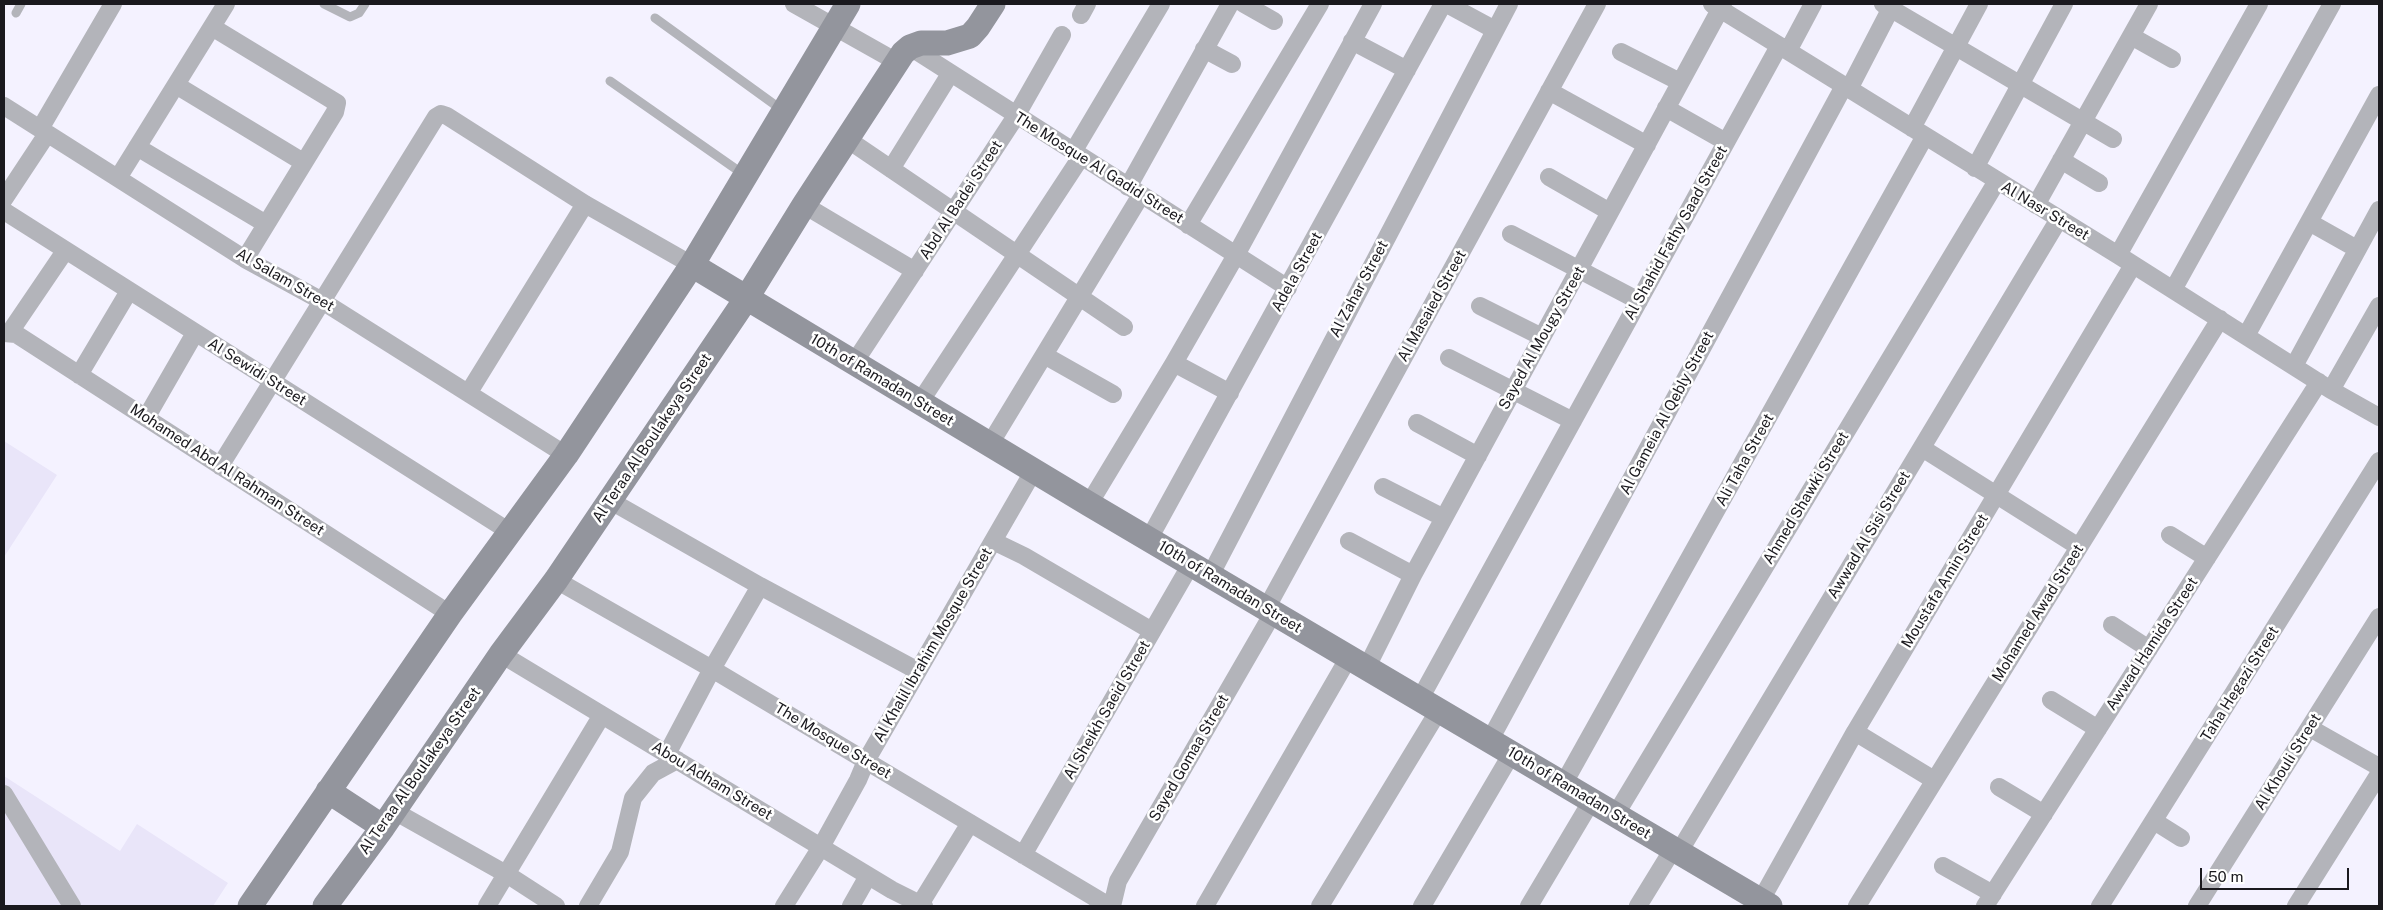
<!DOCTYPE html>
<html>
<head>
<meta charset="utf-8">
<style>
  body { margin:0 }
  #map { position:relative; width:2383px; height:910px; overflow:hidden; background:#f4f2ff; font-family:"Public Sans",sans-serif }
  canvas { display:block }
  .frame { position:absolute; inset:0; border:5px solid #1a191e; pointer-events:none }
  .scale { position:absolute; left:2200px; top:868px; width:149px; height:22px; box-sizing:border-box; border:2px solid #1a191e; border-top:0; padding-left:6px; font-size:15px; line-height:18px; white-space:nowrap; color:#1a191e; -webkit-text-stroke:4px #fff; paint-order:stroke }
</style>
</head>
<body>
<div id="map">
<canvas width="2383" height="910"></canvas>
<div class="frame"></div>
<div class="scale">50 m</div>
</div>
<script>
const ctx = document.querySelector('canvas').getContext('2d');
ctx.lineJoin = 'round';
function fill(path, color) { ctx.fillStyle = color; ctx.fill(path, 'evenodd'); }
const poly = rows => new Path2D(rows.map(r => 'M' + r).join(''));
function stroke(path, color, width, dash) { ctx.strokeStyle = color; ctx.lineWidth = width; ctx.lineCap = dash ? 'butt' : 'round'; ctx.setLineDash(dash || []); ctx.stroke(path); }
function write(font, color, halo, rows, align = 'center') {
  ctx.font = font + ' "Public Sans",sans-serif'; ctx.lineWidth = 5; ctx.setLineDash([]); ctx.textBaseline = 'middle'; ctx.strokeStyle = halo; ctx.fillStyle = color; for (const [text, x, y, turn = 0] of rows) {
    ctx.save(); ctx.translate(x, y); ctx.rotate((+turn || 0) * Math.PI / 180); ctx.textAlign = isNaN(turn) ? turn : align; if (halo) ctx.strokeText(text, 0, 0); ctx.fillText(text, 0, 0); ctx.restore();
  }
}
const built = poly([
  [4,441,57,475,4,557],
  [4,776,120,851,137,824,228,883,213,906,4,906]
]);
const lane = poly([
  [324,4,350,17,359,13,365,4],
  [16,13,21,4],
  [655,18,782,110],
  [610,81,743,174]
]);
const street = poly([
  [794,4,897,62],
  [1244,4,1274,21],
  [1447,4,1495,30],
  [1712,4,2118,255,2331,390,2379,417],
  [1883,4,2113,139],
  [1081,15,1087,4],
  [212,27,337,103,335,112,245,259],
  [2131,36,2172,59],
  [1352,41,1407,70],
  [910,47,1288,288],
  [1204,49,1232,64],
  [1788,51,1813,4],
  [1621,52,1680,82],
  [176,85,303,162],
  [1849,89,1893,4],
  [1549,91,1647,145],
  [4,106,245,259,322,301,566,455],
  [1666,108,1726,142],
  [1912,128,1979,4],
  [40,129,113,4],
  [847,139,1124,327],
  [137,147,266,224],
  [1073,152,1161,4],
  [2061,160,2099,183],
  [1975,168,2064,4],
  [891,169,950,74],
  [1549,177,1610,212],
  [118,178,226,4],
  [1128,187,1230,4],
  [4,199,47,134],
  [804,205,915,271],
  [2036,205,2149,4],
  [4,211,510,532],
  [2309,222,2357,249],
  [1188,225,1320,4],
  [1511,234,1639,301],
  [2118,255,2259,4],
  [2173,290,2332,4],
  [1480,306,1542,337],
  [10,332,65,251],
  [4,333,16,334,450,614],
  [2246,336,2379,95],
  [1044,355,1113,394],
  [1449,358,1573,421],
  [854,363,1016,116,1062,35],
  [1174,363,1230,393],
  [2294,366,2379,210],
  [79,375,129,291],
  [2331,390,2379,306],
  [469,392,585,204],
  [920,402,1081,157],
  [146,418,195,333],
  [1417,423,1478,456],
  [990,444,1141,195],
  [1922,448,2079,547],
  [220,466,436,117,441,114,447,116,585,204,692,265],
  [1383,487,1444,518],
  [609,500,760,586,918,671],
  [1089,504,1174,363,1236,255,1373,4],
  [2170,535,2207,558],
  [1149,539,1443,4],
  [993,541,1024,556,1152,631],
  [1349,541,1413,575],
  [1210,576,1509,4],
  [556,580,712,669,1109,906],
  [1266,609,1597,4],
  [2112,625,2149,649],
  [501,654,892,890,924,906],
  [1367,667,1413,575,1723,4],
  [1420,699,1779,46],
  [2051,700,2098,729],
  [2310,728,2379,767],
  [1855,732,1934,780],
  [1490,740,1844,86],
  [667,754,712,669,760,586],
  [1564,783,1925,136],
  [1999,787,2044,814],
  [4,794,72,906],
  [394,811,508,875,556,906],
  [1616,814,1997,181],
  [2154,821,2181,838],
  [1679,852,2059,219],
  [1023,855,1191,564],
  [1943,866,1993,894],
  [1761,900,1855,732,2133,265],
  [487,906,602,715],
  [588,906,620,852,633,798,653,773,677,760],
  [784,906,821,847,858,780,866,761,1034,470],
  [851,906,868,876],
  [919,906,970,823],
  [1112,906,1118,881,1273,613],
  [1205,906,1349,657],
  [1320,906,1439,710],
  [1422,906,1512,753],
  [1529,906,1592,800],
  [1638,906,1673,849],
  [1857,906,2220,319],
  [1985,906,2319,382],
  [2100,906,2379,461],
  [2197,906,2379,617],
  [2296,906,2379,774]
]);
const secondary = poly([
  [692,265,1089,504,1770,906],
  [328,791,383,827],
  [250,906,450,614,566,455,692,265,848,4],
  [325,906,383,827,501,654,556,580,746,299,804,205,903,53,910,47,921,43,947,43,970,36,978,27,993,4]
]);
const streetNames = [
  ["The Mosque Al Gadid Street",1099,168,32],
  ["Abd Al Badei Street",961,200,-57],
  ["Al Nasr Street",2045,211,31],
  ["Al Shahid Fathy Saad Street",1676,233,-61],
  ["Adela Street",1297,272,-61],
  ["Al Salam Street",285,280,30],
  ["Al Zahar Street",1359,289,-62],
  ["Al Masaied Street",1432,306,-61],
  ["Sayed Al Mougy Street",1542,338,-61],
  ["Al Sewidi Street",257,372,32],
  ["10th of Ramadan Street",882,380,31],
  ["Al Gameia Al Qebly Street",1667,413,-62],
  ["Al Teraa Al Boulakeya Street",652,438,-56],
  ["Ali Taha Street",1745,460,-61],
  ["Mohamed Abd Al Rahman Street",227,470,33],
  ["Ahmed Shawki Street",1806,498,-59],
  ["Awwad Al Sisi Street",1869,535,-59],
  ["Moustafa Amin Street",1945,581,-59],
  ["10th of Ramadan Street",1230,587,31],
  ["Mohamed Awad Street",2038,613,-58],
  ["Awwad Hamida Street",2152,644,-57],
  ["Al Khalil Ibrahim Mosque Street",933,645,-60],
  ["Taha Hegazi Street",2240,684,-58],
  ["Al Sheikh Saeid Street",1107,710,-60],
  ["The Mosque Street",833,741,31],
  ["Sayed Gomaa Street",1189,758,-60],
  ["Al Khouli Street",2288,762,-58],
  ["Al Teraa Al Boulakeya Street",420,771,-55],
  ["Abou Adham Street",712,781,31],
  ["10th of Ramadan Street",1579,793,31]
];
fill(built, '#e9e5f9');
stroke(lane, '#b3b4ba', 9);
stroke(street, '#b3b4ba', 18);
stroke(secondary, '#93959d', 25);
write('15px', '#1a191e', '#fff', streetNames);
</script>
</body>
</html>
